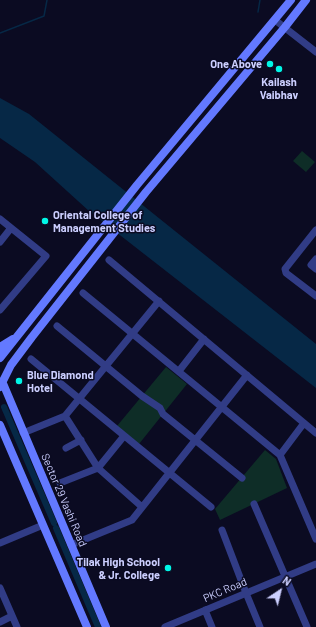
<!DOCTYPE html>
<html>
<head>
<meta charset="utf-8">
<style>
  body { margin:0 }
  #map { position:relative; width:316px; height:627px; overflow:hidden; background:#0b0b22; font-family:Barlow,sans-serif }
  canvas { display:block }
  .north { position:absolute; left:260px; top:571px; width:40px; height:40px; -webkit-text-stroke:3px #0b0b22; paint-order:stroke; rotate:35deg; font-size:11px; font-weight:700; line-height:16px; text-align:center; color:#cccfff }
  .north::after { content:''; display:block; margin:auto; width:14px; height:18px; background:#cccfff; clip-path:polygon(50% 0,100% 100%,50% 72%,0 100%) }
</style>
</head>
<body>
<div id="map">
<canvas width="316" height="627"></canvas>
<div class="north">N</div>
</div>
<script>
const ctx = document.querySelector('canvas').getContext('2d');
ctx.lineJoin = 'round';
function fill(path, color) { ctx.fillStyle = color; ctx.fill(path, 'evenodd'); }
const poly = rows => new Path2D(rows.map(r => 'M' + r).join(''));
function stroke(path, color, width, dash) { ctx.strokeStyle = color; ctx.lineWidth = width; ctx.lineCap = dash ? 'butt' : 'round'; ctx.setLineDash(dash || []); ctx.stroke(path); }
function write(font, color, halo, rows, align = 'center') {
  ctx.font = font + ' Barlow,sans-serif'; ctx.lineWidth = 3; ctx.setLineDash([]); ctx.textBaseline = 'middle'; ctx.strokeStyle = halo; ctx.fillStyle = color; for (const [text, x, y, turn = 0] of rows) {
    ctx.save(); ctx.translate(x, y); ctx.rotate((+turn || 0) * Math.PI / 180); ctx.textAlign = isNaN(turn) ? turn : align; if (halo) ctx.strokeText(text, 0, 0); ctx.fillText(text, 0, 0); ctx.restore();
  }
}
const green = poly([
  [302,151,315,162,306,172,293,161],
  [166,367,187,384,139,444,117,426],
  [265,450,276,459,287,488,220,520,215,509]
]);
const water = poly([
  [0,98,29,114,316,344,316,388,89,211,35,162,0,138]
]);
const stream = poly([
  [258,12,260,0],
  [0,33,44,16,47,0]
]);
const canal = poly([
  [4,407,54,523],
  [56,528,98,627]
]);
const street = poly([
  [275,20,316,52],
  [0,219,46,256,0,310],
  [316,230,285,269,286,273,316,296],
  [0,242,11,228],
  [316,259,311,265,316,269],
  [109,260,316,433],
  [83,293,280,455,316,539],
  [57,326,142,396,160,408,163,414,242,478],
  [31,359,211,507],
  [179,371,204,339],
  [65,416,98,468,142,507],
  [23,433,65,416,159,301],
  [66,448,81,440],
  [280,455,304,423],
  [60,483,98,468,124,436],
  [254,504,307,627],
  [222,530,246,593,260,627],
  [0,543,43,525],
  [71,545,132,520,247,375],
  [0,588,17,627],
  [205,610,212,627],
  [0,622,12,616],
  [165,627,316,564]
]);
const secondary = poly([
  [0,347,13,339],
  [0,358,137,185,291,0],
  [2,381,106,627],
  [0,387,11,365,32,337,146,192,285,27,306,0],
  [0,425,87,627]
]);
const markers = [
  [270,64,4,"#00f7e7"],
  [279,69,4,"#00f7e7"],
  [45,221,4,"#00f7e7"],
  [19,381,4,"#00f7e7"],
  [168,568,4,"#00f7e7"]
];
const poiNames = [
  ["One Above",262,64],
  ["Kailash",279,82,"center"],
  ["Vaibhav",279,95,"center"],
  ["Oriental College of",53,215,"left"],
  ["Management Studies",53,228,"left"],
  ["Blue Diamond",27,375,"left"],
  ["Hotel",27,388,"left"],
  ["Tilak High School",160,562],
  ["& Jr. College",160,575]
];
const streetNames = [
  ["Sector 29 Vashi Road",64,500,67],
  ["PKC Road",225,590,-23]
];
fill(green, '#0e2d27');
fill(water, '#062846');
stroke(stream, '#062846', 1.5);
stroke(canal, '#062846', 6);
stroke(street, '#313c86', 7);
stroke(secondary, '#6379ff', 8);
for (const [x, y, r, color] of markers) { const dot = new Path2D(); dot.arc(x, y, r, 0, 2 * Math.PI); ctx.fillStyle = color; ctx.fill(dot); stroke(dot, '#0b0b22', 1.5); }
write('bold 11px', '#cccfff', '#0b0b22', poiNames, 'right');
write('11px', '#cccfff', '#0b0b22', streetNames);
</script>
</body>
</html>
